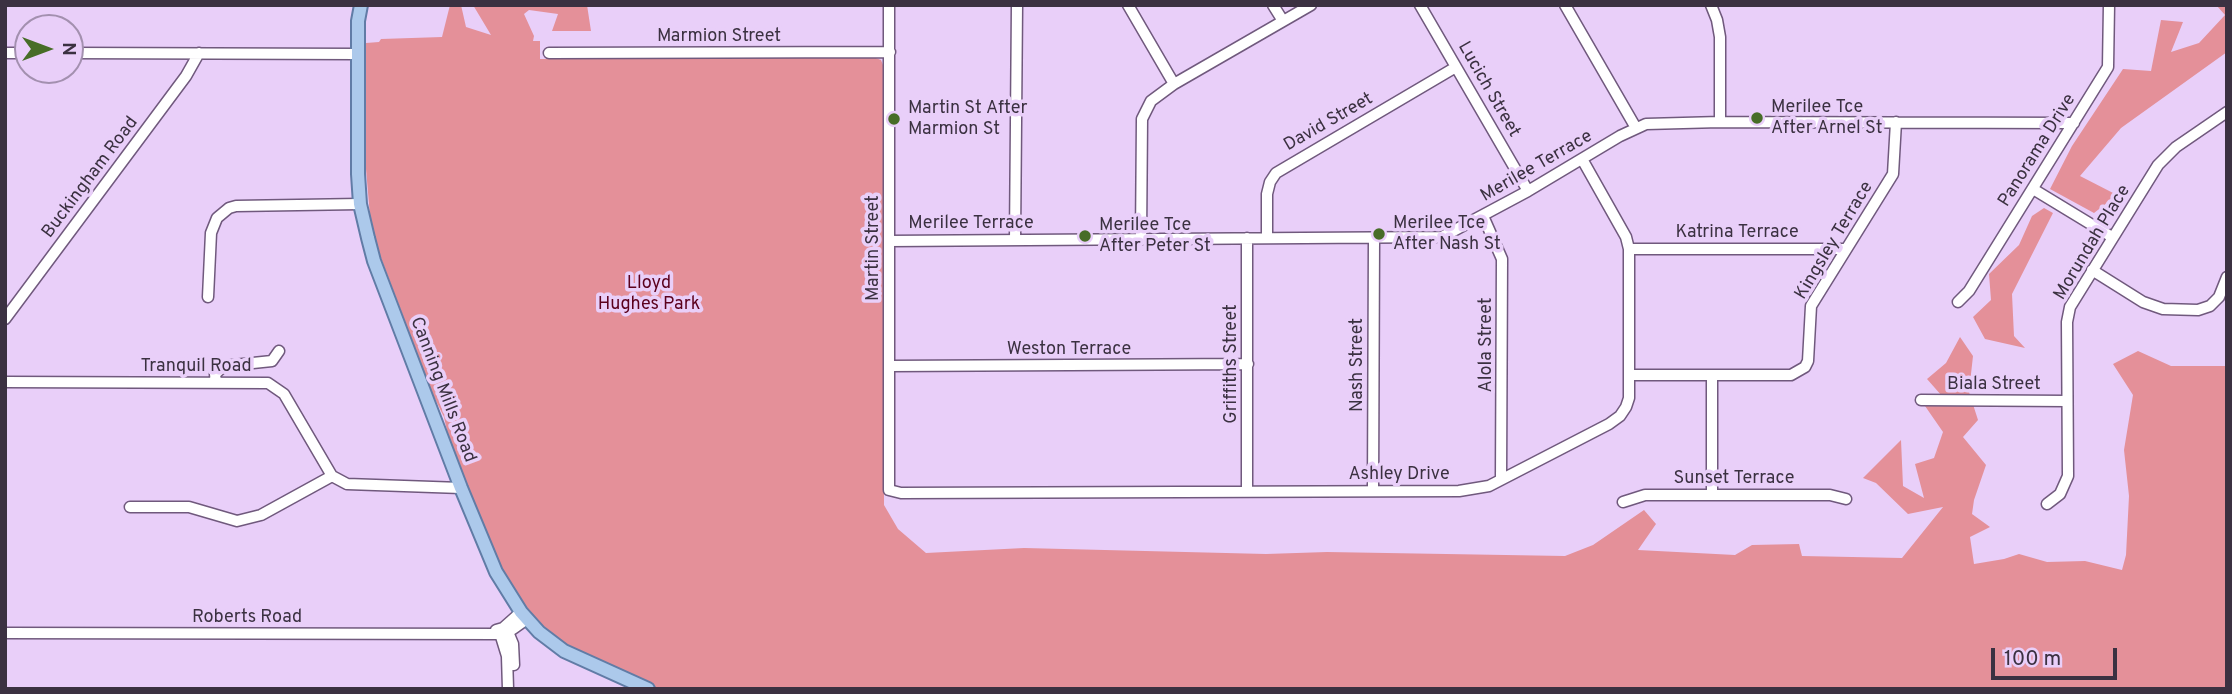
<!DOCTYPE html>
<html>
<head>
<meta charset="utf-8">
<style>
  body { margin:0 }
  #map { position:relative; width:2232px; height:694px; overflow:hidden; background:#e9cff9; font-family:Overpass,sans-serif }
  canvas { display:block }
  .frame { position:absolute; inset:0; border:7px solid #3b3141; pointer-events:none }
  .north { position:absolute; left:14px; top:14px; width:70px; height:70px; box-sizing:border-box; background:#e9cff9; border:2px solid #a390af; border-radius:50%; rotate:90deg; font-size:19px; font-weight:700; line-height:28px; text-align:center; color:#3b3141 }
  .north::after { content:''; display:block; margin:auto; width:24px; height:32px; background:#476d27; clip-path:polygon(50% 0,100% 100%,50% 72%,0 100%) }
  .scale { position:absolute; left:1991px; top:648px; width:126px; height:32px; box-sizing:border-box; border:4px solid #3b3141; border-top:0; padding-left:9px; font-size:21px; line-height:24px; white-space:nowrap; color:#3b3141; -webkit-text-stroke:5px #e9cff9; paint-order:stroke }
</style>
</head>
<body>
<div id="map">
<canvas width="2232" height="694"></canvas>
<div class="frame"></div>
<div class="north">N</div>
<div class="scale">100 m</div>
</div>
<script>
const ctx = document.querySelector('canvas').getContext('2d');
ctx.lineJoin = 'round';
function fill(path, color) { ctx.fillStyle = color; ctx.fill(path, 'evenodd'); }
const poly = rows => new Path2D(rows.map(r => 'M' + r).join(''));
function stroke(path, color, width, dash) { ctx.strokeStyle = color; ctx.lineWidth = width; ctx.lineCap = dash ? 'butt' : 'round'; ctx.setLineDash(dash || []); ctx.stroke(path); }
function write(font, color, halo, rows, align = 'center') {
  ctx.font = font + ' Overpass,sans-serif'; ctx.lineWidth = 7; ctx.setLineDash([]); ctx.textBaseline = 'middle'; ctx.strokeStyle = halo; ctx.fillStyle = color; for (const [text, x, y, turn = 0] of rows) {
    ctx.save(); ctx.translate(x, y); ctx.rotate((+turn || 0) * Math.PI / 180); ctx.textAlign = isNaN(turn) ? turn : align; if (halo) ctx.strokeText(text, 0, 0); ctx.fillText(text, 0, 0); ctx.restore();
  }
}
const green = poly([
  [450,5,461,5,466,27,491,35,473,5,587,5,591,31,552,31,558,14,529,10,524,14,534,36,533,41,540,41,540,59,873,57,881,60,885,70,884,505,898,529,926,553,1024,548,1266,554,1327,552,1565,556,1593,545,1644,510,1656,524,1638,550,1735,555,1752,545,1799,544,1802,556,1902,558,1943,507,1908,514,1876,483,1863,478,1901,440,1903,486,1924,498,1915,464,1934,458,1943,432,1925,406,1949,404,1927,379,1946,363,1960,337,1973,356,1969,392,1978,420,1963,437,1986,465,1974,500,1972,514,1990,527,1970,537,1974,564,2004,559,2019,554,2047,562,2085,561,2122,570,2126,555,2129,496,2124,450,2133,395,2113,364,2138,351,2171,366,2227,366,2227,689,655,689,604,667,552,637,553,634,540,623,522,603,500,565,482,523,447,431,444,417,433,395,376,245,370,216,366,169,366,43,379,42,381,39,442,37],
  [2227,5,2227,52,2121,128,2080,176,2117,195,2094,213,2050,189,2072,146,2123,69,2151,71,2161,20,2183,22,2171,52,2199,43,2225,15,2217,6],
  [2044,208,2053,213,2012,294,2014,336,2025,348,1985,339,1973,317,1991,300,1989,274,2019,245,2032,216]
]);
const minor = poly([
  [889,5,889,490,901,493,1459,491,1489,486,1609,424,1620,416,1626,407,1629,398,1629,249,1626,237,1582,159],
  [1128,5,1174,84],
  [1273,5,1283,21],
  [1420,5,1528,191],
  [1565,5,1636,128],
  [1711,5,1717,20,1720,37,1720,122],
  [5,53,28,53],
  [70,53,358,54],
  [549,53,890,52],
  [2033,189,2112,237],
  [1483,216,1502,259,1501,479],
  [1247,238,1247,490],
  [1267,238,1267,194,1270,182,1276,173,1456,67],
  [1141,239,1142,119,1151,101,1174,84,1311,5],
  [1015,240,1017,5],
  [889,241,1442,237,1528,191,1620,136,1646,124,1720,122,2074,123],
  [1629,249,1846,249],
  [2092,270,2143,302,2163,309,2198,310,2210,306,2219,297,2227,277],
  [208,297,211,233,217,218,229,208,236,206,360,204],
  [1958,302,1969,291,2108,67,2109,5],
  [5,319,186,76,199,53],
  [890,366,1248,364],
  [1629,375,1791,375,1805,367,1808,361,1811,306,1893,174,1896,122],
  [1712,375,1712,495],
  [5,382,268,383,284,394,332,476,347,484,461,488],
  [216,383,215,374,224,366,272,361,279,351],
  [1921,400,2067,401],
  [1373,491,1374,238],
  [1623,502,1645,495,1830,495,1846,499],
  [2047,504,2060,494,2068,476,2067,322,2070,307,2158,165,2176,147,2227,112],
  [130,507,189,507,237,521,261,515,332,476],
  [496,630,503,628,521,612],
  [499,630,507,656,508,689],
  [508,632,513,644,514,665],
  [5,633,500,634,513,629,527,619]
]);
const major = poly([
  [361,5,358,21,358,174,360,204,368,238,374,261,461,488,496,572,521,612,539,632,564,651,648,689]
]);
const markers = [
  [1757,118,7,"#476d27"],
  [894,119,7,"#476d27"],
  [1379,234,7,"#476d27"],
  [1085,236,7,"#476d27"]
];
const streetNames = [
  ["Marmion Street",719,37],
  ["Lucich Street",1488,90,60],
  ["David Street",1329,123,-30],
  ["Panorama Drive",2038,151,-58],
  ["Merilee Terrace",1537,167,-30],
  ["Buckingham Road",91,178,-53],
  ["Merilee Terrace",971,224],
  ["Katrina Terrace",1737,233],
  ["Kingsley Terrace",1835,241,-59],
  ["Morundah Place",2093,243,-59],
  ["Martin Street",874,248,-90],
  ["Alola Street",1487,345,-90],
  ["Weston Terrace",1069,350],
  ["Griffiths Street",1232,364,-90],
  ["Nash Street",1358,365,-90],
  ["Tranquil Road",196,367],
  ["Biala Street",1994,385],
  ["Canning Mills Road",442,390,69],
  ["Ashley Drive",1399,475],
  ["Sunset Terrace",1734,479],
  ["Roberts Road",247,618]
];
const poiNames = [
  ["Merilee Tce",1771,108],
  ["After Arnel St",1771,129],
  ["Martin St After",908,109],
  ["Marmion St",908,130],
  ["Merilee Tce",1393,224],
  ["After Nash St",1393,245],
  ["Merilee Tce",1099,226],
  ["After Peter St",1099,247]
];
const parkNames = [
  ["Lloyd",649,284],
  ["Hughes Park",649,305]
];
fill(green, '#e49099');
stroke(minor, '#70597d', 13);
stroke(major, '#617ca6', 16);
stroke(minor, '#fff', 10);
stroke(major, '#acc9eb', 12);
for (const [x, y, r, color] of markers) { const dot = new Path2D(); dot.arc(x, y, r, 0, 2 * Math.PI); ctx.fillStyle = color; ctx.fill(dot); stroke(dot, '#e9cff9', 2.5); }
write('18px', '#3b3141', '#e9cff9', streetNames);
write('18px', '#3b3141', '#e9cff9', poiNames, 'left');
write('18px', '#5b011d', '#e9cff9', parkNames);
</script>
</body>
</html>
